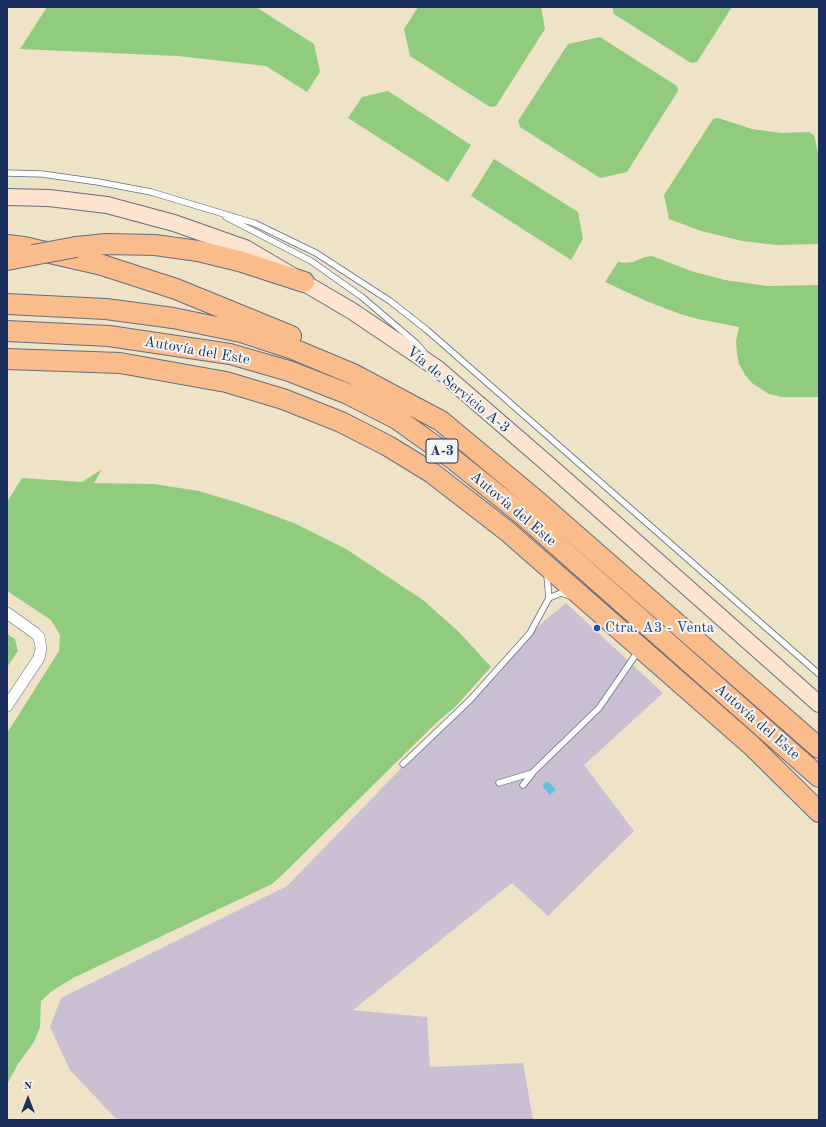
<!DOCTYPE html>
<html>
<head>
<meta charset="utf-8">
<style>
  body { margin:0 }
  #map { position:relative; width:826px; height:1127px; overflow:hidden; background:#eee3c6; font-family:"Old Standard TT",serif }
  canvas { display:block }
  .frame { position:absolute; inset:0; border:8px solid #1b2f5e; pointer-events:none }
  .north { position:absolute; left:8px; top:1079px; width:40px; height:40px; -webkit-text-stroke:3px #f6f6f2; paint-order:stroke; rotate:0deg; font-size:11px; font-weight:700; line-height:16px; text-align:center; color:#1b2f5e }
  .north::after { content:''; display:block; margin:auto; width:14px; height:18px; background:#1b2f5e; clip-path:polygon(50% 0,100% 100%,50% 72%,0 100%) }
</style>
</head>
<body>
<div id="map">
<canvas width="826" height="1127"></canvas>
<div class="frame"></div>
<div class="north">N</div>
</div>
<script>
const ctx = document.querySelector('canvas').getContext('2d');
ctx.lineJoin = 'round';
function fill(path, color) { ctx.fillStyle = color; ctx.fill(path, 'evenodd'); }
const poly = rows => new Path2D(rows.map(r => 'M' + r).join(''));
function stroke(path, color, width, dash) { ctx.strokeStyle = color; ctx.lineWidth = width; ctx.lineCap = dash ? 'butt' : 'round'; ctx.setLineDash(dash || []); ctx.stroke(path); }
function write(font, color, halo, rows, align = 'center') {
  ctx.font = font + ' "Old Standard TT",serif'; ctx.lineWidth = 4; ctx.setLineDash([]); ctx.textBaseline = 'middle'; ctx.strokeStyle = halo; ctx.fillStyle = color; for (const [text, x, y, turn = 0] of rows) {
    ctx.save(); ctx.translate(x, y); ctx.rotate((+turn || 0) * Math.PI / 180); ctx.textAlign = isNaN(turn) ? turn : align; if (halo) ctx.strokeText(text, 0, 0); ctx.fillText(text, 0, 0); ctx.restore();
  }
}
const industrial = poly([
  [566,603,663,693,584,765,634,831,548,916,512,883,353,1010,427,1017,430,1067,523,1063,533,1120,117,1120,70,1070,50,1027,61,998,287,886,543,622]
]);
const green = poly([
  [47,7,256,7,314,44,320,72,307,92,266,66,178,56,20,49],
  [418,7,541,7,545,29,496,106,490,107,410,56,404,29],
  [612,7,732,7,697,62,691,63,614,14],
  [600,37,677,86,678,91,627,172,600,178,520,127,518,121,568,44],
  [388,91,471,145,448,182,348,118,362,97],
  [718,118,752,129,782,133,809,132,814,135,819,157,819,244,776,245,742,241,701,231,669,219,664,195,713,119],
  [494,159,578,212,583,239,571,260,471,196],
  [652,256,691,271,725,280,767,286,819,285,819,397,781,397,769,394,752,383,745,375,739,364,737,354,736,341,739,327,698,319,680,314,646,301,605,282,618,262,624,263,633,262,645,257],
  [102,469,94,483,154,484,199,491,239,503,294,523,346,549,423,600,459,632,491,667,455,707,436,723,283,874,272,884,73,978,52,991,41,1001,40,1027,34,1042,18,1064,7,1084,7,733,59,651,60,635,51,620,7,591,7,502,22,478,82,482],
  [7,634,15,639,18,651,7,667]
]);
const water = poly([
  [547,782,549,782,556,790,550,795,543,787,544,783]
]);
const service = poly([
  [7,173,42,174,98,182,151,192,254,223,316,253,390,301,427,330,819,674],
  [226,217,311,261,362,297,416,343,424,352],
  [549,598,561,593,570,596],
  [403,764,470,700,530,633,549,598,547,576,546,573],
  [499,783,532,773,599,708,639,650],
  [523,785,532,774]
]);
const minor = poly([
  [7,613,35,633,39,637,41,648,39,658,7,706]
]);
const secondary = poly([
  [7,197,49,198,107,205,174,223,245,248,352,311,438,369,549,465,819,704]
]);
const motorway = poly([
  [7,245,24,247,102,265,176,289,291,336],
  [76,247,106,244,155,245,198,251,239,261,304,282],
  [7,260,33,255],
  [7,304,106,309,173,318,241,332,293,349,353,374,441,421,537,501,819,748],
  [7,331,109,336,230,354,289,371,348,394,397,419,453,459,524,516,819,777],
  [7,359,120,363,226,382,283,399,341,422,388,446,432,473,507,531,751,745,819,812]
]);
const motorwayBridge = poly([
  [33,255,76,247]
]);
const markers = [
  [597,628,4,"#1a4fb4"]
];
const shields = [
  [442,451,32]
];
const shieldNames = [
  ["A-3",442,451]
];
const streetNames = [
  ["Autovía del Este",197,351,10],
  ["Vía de Servicio A-3",458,390,39],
  ["Autovía del Este",513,509,40],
  ["Autovía del Este",757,722,41]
];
const transitNames = [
  ["Ctra. A3 - Venta",605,628]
];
fill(industrial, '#cbbfd4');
fill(green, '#91cb7e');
fill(water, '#64bde1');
stroke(service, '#656e82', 7);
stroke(minor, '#656e82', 12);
stroke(secondary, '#656e82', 18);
stroke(motorway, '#656e82', 22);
stroke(service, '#fff', 5.5);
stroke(minor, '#fff', 11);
stroke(secondary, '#fde4d0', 16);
stroke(motorway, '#f9bc8a', 20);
stroke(motorwayBridge, '#656e82', 22, []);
stroke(motorwayBridge, '#f9bc8a', 20);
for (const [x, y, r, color] of markers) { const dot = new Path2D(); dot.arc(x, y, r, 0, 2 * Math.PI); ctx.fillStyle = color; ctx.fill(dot); stroke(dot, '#f6f6f2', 1.5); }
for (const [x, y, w] of shields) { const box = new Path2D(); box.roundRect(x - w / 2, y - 12, w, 24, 3); ctx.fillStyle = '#f6f6f2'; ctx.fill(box); stroke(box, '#1b2f5e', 1); }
write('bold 14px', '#1b2f5e', null, shieldNames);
write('15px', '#1b2f5e', '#f6f6f2', streetNames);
write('15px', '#164399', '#f6f6f2', transitNames, 'left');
</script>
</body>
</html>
